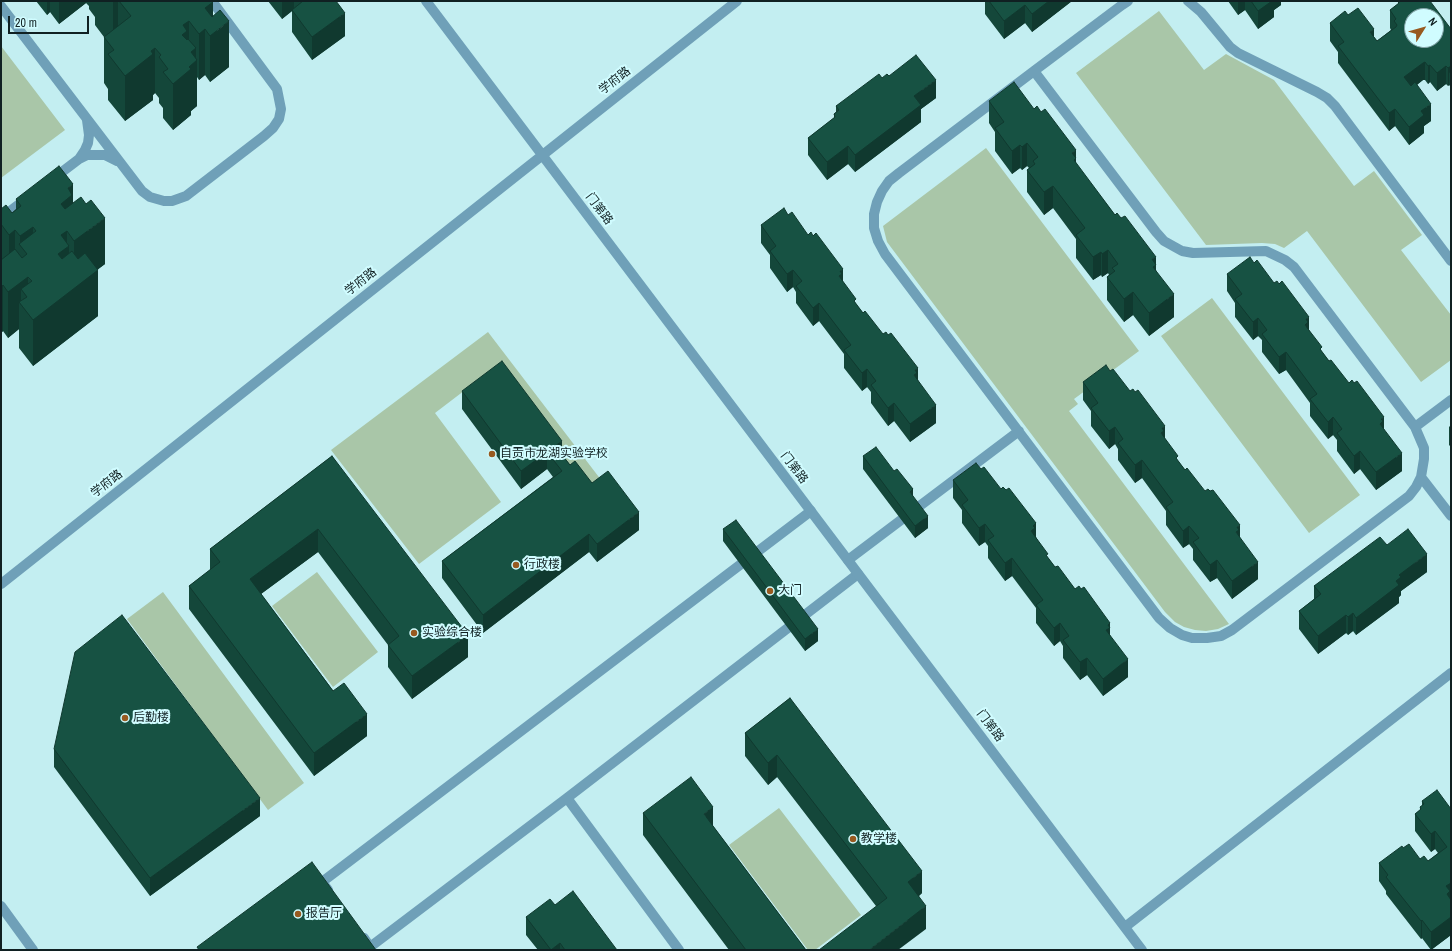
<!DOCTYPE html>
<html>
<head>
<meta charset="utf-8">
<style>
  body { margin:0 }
  #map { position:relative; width:1452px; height:951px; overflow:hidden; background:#c3eef1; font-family:"Archivo Narrow",sans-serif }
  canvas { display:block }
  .frame { position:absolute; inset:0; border:2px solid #102022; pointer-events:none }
  .north { position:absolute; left:1404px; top:8px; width:40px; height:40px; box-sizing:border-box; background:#d0fcff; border:1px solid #83a4a7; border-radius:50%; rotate:53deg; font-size:11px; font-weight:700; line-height:16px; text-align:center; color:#102022 }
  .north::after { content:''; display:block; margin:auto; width:14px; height:18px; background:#985a20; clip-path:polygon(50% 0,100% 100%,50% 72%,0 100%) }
  .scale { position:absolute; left:8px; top:16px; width:81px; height:18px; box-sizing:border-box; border:2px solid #102022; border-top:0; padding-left:5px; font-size:12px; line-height:14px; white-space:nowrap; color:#102022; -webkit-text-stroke:3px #d0fcff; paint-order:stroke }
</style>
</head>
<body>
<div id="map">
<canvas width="1452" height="951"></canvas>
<div class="frame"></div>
<div class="north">N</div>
<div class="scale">20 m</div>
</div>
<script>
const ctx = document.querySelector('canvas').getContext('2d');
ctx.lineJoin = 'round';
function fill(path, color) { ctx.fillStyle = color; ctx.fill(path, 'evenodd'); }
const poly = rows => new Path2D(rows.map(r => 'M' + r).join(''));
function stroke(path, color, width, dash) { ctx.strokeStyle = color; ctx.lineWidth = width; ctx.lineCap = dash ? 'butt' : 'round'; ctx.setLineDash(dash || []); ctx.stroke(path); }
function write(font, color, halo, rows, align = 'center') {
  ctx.font = font + ' "Archivo Narrow","Noto Sans SC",sans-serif'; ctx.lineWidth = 4; ctx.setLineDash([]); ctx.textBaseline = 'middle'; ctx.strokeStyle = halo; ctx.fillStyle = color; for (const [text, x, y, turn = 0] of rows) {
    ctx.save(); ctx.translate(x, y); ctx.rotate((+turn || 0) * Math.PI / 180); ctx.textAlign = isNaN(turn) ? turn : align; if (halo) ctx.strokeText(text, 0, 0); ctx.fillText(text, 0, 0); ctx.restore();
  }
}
const green = poly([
  [1159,11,1204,70,1226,54,1274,80,1354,186,1374,171,1422,235,1401,250,1451,315,1451,360,1421,382,1307,231,1284,248,1275,244,1262,243,1206,245,1076,73],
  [1,46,65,130,1,178],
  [986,148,1139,351,1074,399,1078,404,1069,411,1229,624,1218,629,1206,631,1195,630,1184,627,1175,622,1165,612,887,242,883,226],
  [1212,298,1360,495,1309,533,1161,336],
  [488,332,608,489,592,501,494,368,435,413,501,502,419,564,331,450],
  [317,572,378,652,333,687,272,606],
  [163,592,304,783,268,810,127,619],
  [779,808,861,915,815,950,808,950,729,845]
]);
const lane = poly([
  [1188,1,1201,12,1230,47,1238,53,1317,92,1327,98,1335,106,1451,261],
  [1,6,142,191,150,197,164,201,172,201,186,196,264,136,273,128,279,119,281,109,277,89,212,1],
  [1034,71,1156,232,1164,241,1182,251,1193,253,1266,251,1285,260,1294,267,1415,427,1424,448,1424,459,1421,477,1416,487,1409,496,1232,630,1221,636,1207,638,1192,638,1182,635,1170,628,1159,618,885,254,878,241,874,228,874,214,877,202,882,191,889,181,899,173,1034,71,1122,5,1128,1],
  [79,159,87,155,105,155,117,161],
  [54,178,79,159,85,150,88,143,89,135,87,120],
  [1,218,26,199],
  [1415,427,1451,400],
  [1421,477,1451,516],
  [848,560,1019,431],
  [567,798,679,950],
  [328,890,322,882,811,511],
  [364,938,370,947,567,798,858,574]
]);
const street = poly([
  [426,1,1142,950],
  [1,584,737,1],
  [1,906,33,950],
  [1125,927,1451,673]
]);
const wall = poly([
  [36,1,212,1,213,16,229,67,210,82,205,75,199,80,197,77,197,106,191,111,191,115,173,130,163,118,163,108,159,103,159,98,155,93,153,95,153,100,125,121,108,100,108,89,104,83,104,37,95,25,95,17,89,9,89,6,86,3,59,24,50,12,47,15],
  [268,1,336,1,345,36,312,60,292,32,292,11,282,19],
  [985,1,1072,1,1032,32,1025,23,1004,39,985,14],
  [1228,1,1281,1,1281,5,1274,10,1274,17,1258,29,1245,10,1238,15],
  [1398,1,1451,29,1451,87,1449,85,1448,86,1446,84,1437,91,1430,82,1428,84,1425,80,1423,80,1417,85,1431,121,1424,126,1424,133,1409,145,1395,126,1389,131,1338,63,1338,52,1330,41,1330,23,1348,15,1374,37,1377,41,1391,30,1390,28,1390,10,1398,4],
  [889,76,936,98,921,109,921,122,855,172,848,164,827,180,808,155,808,138,834,118,834,114,836,112,836,106,882,78],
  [989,101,1034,109,1076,157,1076,164,1115,215,1156,264,1156,270,1174,317,1149,336,1133,315,1124,322,1107,300,1107,277,1109,275,1108,273,1102,277,1101,275,1093,280,1076,258,1076,239,1053,208,1044,215,1027,192,1027,170,1029,168,1027,166,1022,170,1020,168,1012,174,995,151,995,132,989,123],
  [16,199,73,203,105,264,97,270,98,316,33,366,19,348,19,329,8,338,3,331,1,333,1,209,12,213,16,209],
  [761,225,843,282,856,304,863,313,918,380,936,423,910,442,894,421,888,426,871,403,871,392,867,387,862,391,844,368,844,354,819,321,813,326,796,303,796,292,793,287,787,292,770,268,770,255,761,243],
  [1227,274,1309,330,1322,352,1329,361,1384,429,1402,471,1376,490,1360,469,1354,474,1337,451,1337,440,1333,435,1328,439,1310,416,1310,403,1286,370,1279,374,1262,352,1262,340,1258,336,1253,340,1235,317,1235,303,1227,291],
  [1083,382,1165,439,1178,461,1240,538,1258,579,1232,599,1217,578,1210,582,1193,560,1193,549,1189,544,1183,548,1166,525,1166,511,1142,478,1135,483,1118,460,1118,449,1115,444,1109,449,1091,426,1091,411,1083,400],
  [462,391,562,454,570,465,592,483,639,530,597,562,589,552,483,633,442,578,442,561,553,477,547,469,521,489,462,409],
  [1451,425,1451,447,1449,445,1449,427],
  [332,456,468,657,412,699,388,667,388,645,318,552,261,594,367,736,314,776,189,609,189,586,210,570,210,549],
  [863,456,913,496,928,528,915,538,863,469],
  [953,480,1036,537,1048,558,1055,567,1075,589,1110,635,1128,677,1103,696,1087,675,1080,680,1063,658,1063,646,1060,641,1054,646,1036,623,1036,608,1012,576,1005,581,988,558,988,546,985,542,979,546,962,523,962,510,953,498],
  [723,529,818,641,805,651,723,541],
  [1387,545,1427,572,1401,591,1401,595,1399,597,1399,603,1356,635,1353,631,1348,635,1346,633,1318,654,1299,629,1299,611,1314,599,1314,586],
  [790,698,922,893,919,896,926,929,876,906,777,777,768,785,745,756,745,733],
  [54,749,260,816,150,896,54,767],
  [1422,801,1451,809,1451,935,1431,950,1422,938,1421,939,1386,894,1386,891,1379,881,1379,863,1403,848,1420,859,1428,861,1438,853,1435,849,1431,852,1415,831,1415,814,1420,810,1420,807,1422,806],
  [643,813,713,826,806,950,729,950,643,835],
  [555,905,617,950,538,950,526,935,526,917]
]);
const shadedWall = poly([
  [47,1,50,1,50,12,47,15],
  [59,1,86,1,86,3,59,24],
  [114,1,118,1,118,45,113,48,113,2],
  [282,1,294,1,294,10,292,10,292,11,282,19],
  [1049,1,1072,1,1032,32,1032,14],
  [1238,1,1245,1,1245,10,1238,15],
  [1271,1,1281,1,1281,5,1274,10,1274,17,1258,29,1258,11],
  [213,2,213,34,229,21,229,67,210,82,210,36,205,8],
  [1025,5,1025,23,1004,39,1004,21],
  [345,13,345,36,312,60,312,37],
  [189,21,189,66,191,52,196,48,196,61,197,60,197,106,191,111,191,115,173,130,173,84,183,25],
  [205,29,205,75,199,80,199,34],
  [1374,29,1374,46,1370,32],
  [155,48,155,93,153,95,153,100,125,121,125,76],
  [1425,62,1425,80,1423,80,1404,94,1404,77,1423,63],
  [1430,65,1430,82,1428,84,1428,66],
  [1446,66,1446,84,1437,91,1437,73],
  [1451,66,1451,75,1449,72,1449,85,1448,86,1448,68],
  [936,80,936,98,921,109,921,122,855,172,855,155,914,96],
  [1431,104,1431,121,1424,126,1424,133,1409,145,1409,127,1421,111],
  [1395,109,1395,126,1389,131,1389,113],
  [1027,143,1027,166,1022,170,1022,147],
  [1020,145,1020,168,1012,174,1012,151],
  [848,146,848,164,827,180,827,162],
  [1076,150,1076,159,1076,158,1076,181,1072,153],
  [73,184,73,230,67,231,67,248,69,246,69,291,58,254,61,204,68,188],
  [1053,186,1053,208,1044,215,1044,192],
  [105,218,105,264,74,287,74,241],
  [33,227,33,272,27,254,20,245,20,236],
  [15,230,15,276,9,280,9,235],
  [1108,250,1108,273,1102,277,1102,254],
  [1101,252,1101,275,1093,280,1093,257],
  [1156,257,1156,288,1152,259],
  [843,269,843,287,839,276,840,271],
  [98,270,98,316,33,366,33,320],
  [793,270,793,287,787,292,787,274],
  [28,277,28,314,27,297,21,289,21,305,19,302,19,329,8,338,8,292],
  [3,285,3,331,1,333,1,287],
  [1133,292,1133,315,1124,322,1124,299],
  [1174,294,1174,317,1149,336,1149,313],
  [819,303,819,321,813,326,813,308],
  [1309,317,1309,335,1305,325,1306,319],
  [1258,318,1258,336,1253,340,1253,322],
  [1286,352,1286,370,1279,374,1279,357],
  [918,368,918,386,914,375,915,370],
  [867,369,867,387,862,391,862,373],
  [894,403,894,421,888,426,888,408],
  [936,405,936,423,910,442,910,424],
  [1333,417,1333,435,1328,439,1328,422],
  [1384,417,1384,434,1380,424,1381,419],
  [1165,426,1165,444,1161,433,1162,428],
  [1115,427,1115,444,1109,449,1109,431],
  [562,441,562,459,555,446],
  [1360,451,1360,469,1354,474,1354,456],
  [547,452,547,469,521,489,521,471],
  [1402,453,1402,471,1376,490,1376,472],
  [1142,460,1142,478,1135,483,1135,465],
  [913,489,913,502,910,492],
  [639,512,639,530,597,562,597,544],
  [928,516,928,528,915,538,915,526],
  [1036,523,1036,541,1031,531,1033,526],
  [985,524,985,542,979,546,979,528],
  [1240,525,1240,543,1236,532,1237,527],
  [1189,526,1189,544,1183,548,1183,531],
  [318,529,318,552,250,602,250,579],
  [589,534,589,552,483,633,483,615],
  [1427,554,1427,572,1401,591,1401,595,1399,597,1399,603,1356,635,1356,618,1396,581,1399,575],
  [1012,558,1012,576,1005,581,1005,563],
  [1217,560,1217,578,1210,582,1210,565],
  [1258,562,1258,579,1232,599,1232,581],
  [1353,613,1353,631,1348,635,1348,617],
  [1346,615,1346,633,1318,654,1318,636],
  [1060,623,1060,641,1054,646,1054,628],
  [1110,623,1110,641,1106,630,1108,625],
  [818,629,818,641,805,651,805,639],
  [468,635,468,657,412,699,412,676],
  [1087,658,1087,675,1080,680,1080,662],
  [1128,659,1128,677,1103,696,1103,679],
  [367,714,367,736,314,776,314,753],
  [777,755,777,777,768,785,768,763],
  [260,798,260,816,150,896,150,878],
  [713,807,713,830,704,814],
  [1435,831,1435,849,1431,852,1431,834],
  [922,871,922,893,908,905,908,882],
  [1451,883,1451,901,1447,912,1446,886],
  [926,906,926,929,898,950,869,950],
  [1451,917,1451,935,1431,950,1431,932],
  [1422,920,1422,938,1421,939,1421,921],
  [560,943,560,950,551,950]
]);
const building = poly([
  [119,1,212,1,213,2,205,8,212,17,220,10,229,21,210,36,205,29,199,34,189,21,183,25,187,31,182,35,187,40,188,39,196,48,191,52,197,60,189,67,191,69,173,84,163,72,168,69,159,57,161,55,155,48,151,51,153,54,125,76,108,54,114,50,104,37,131,16,119,1],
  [303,1,336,1,345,13,312,37,292,10,303,1],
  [989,1,1049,1,1032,14,1025,5,1004,21,989,1],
  [1251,1,1272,1,1258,11,1251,1],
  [1398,1,1430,1,1451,29,1451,66,1448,68,1446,66,1437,73,1430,65,1428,66,1425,62,1423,63,1404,77,1411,86,1415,82,1431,104,1421,111,1424,115,1409,127,1395,109,1389,113,1338,46,1344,42,1330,23,1345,11,1348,15,1358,8,1374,29,1370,32,1377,41,1396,27,1397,25,1394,21,1396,19,1390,10,1399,3,1398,1],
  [1412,16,1436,16,1436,40,1412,40,1412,16],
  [916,55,936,80,914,96,921,105,855,155,848,146,827,162,808,138,835,117,834,114,839,110,836,106,879,74,882,78,887,74,889,76,916,55],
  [1014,82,1034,109,1037,106,1041,112,1045,109,1076,150,1072,153,1076,158,1074,160,1115,215,1117,213,1121,218,1125,216,1156,257,1152,259,1156,265,1153,267,1174,294,1149,313,1133,292,1124,299,1107,277,1115,271,1112,268,1118,264,1108,250,1102,254,1101,252,1093,257,1076,235,1085,228,1053,186,1044,192,1027,170,1035,164,1033,161,1038,157,1027,143,1022,147,1020,145,1012,151,995,128,1004,122,989,101,1014,82],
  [59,166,73,184,68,188,72,195,61,204,65,209,81,197,86,204,91,200,105,218,74,241,67,231,61,235,69,246,58,254,62,259,72,251,78,259,85,253,98,270,33,320,19,302,27,297,21,289,32,281,28,277,8,292,3,285,1,287,1,260,15,249,22,258,27,254,19,244,36,231,33,227,20,236,15,230,9,235,1,224,1,209,6,205,12,213,21,206,16,199,59,166],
  [784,208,788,215,792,212,808,235,811,232,813,236,816,233,843,269,840,271,842,274,839,276,856,299,854,301,863,313,865,311,883,334,886,332,888,335,891,333,918,368,915,370,917,373,914,375,936,405,910,424,894,403,888,408,871,385,876,381,867,369,862,373,844,350,851,345,819,303,813,308,796,286,802,281,793,270,787,274,770,251,776,246,761,225,784,208],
  [1250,257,1254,263,1257,260,1274,283,1277,281,1279,284,1282,281,1309,317,1306,319,1308,322,1305,325,1322,347,1320,349,1329,361,1331,360,1349,383,1352,380,1354,383,1357,381,1384,417,1381,419,1383,421,1380,424,1402,453,1376,472,1360,451,1354,456,1337,433,1342,429,1333,417,1328,422,1310,399,1317,394,1286,352,1279,357,1262,334,1267,330,1258,318,1253,322,1235,299,1242,294,1227,274,1250,257],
  [502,361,562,441,555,446,570,465,575,461,592,483,608,471,639,512,597,544,589,534,483,615,442,561,562,471,547,452,521,471,462,391,502,361],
  [1106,365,1110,371,1113,369,1130,391,1133,389,1135,392,1138,390,1165,426,1162,428,1164,431,1161,433,1178,456,1176,458,1185,470,1187,468,1205,491,1208,489,1210,491,1213,490,1240,525,1237,527,1239,530,1236,532,1258,562,1232,581,1217,560,1210,565,1193,542,1199,538,1189,526,1183,531,1166,507,1173,502,1142,460,1135,465,1118,443,1123,439,1115,427,1109,431,1091,408,1098,403,1083,382,1106,365],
  [876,447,894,471,897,469,913,489,910,492,928,516,915,526,863,456,876,447],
  [332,456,468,635,412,676,388,645,399,636,318,529,250,579,333,691,344,683,367,714,314,753,189,586,220,562,210,549,332,456],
  [976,463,981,469,984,467,1001,489,1003,487,1006,490,1009,488,1036,523,1033,526,1035,528,1031,531,1048,554,1046,555,1055,567,1058,566,1075,589,1079,586,1081,589,1084,587,1110,623,1108,625,1110,628,1106,630,1128,659,1103,679,1087,658,1080,662,1063,640,1069,636,1060,623,1054,628,1036,605,1043,600,1012,558,1005,563,988,540,994,536,985,524,979,528,962,505,968,500,953,480,976,463],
  [736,520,818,629,805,639,723,529,736,520],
  [1408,529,1427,554,1399,575,1401,577,1396,581,1399,585,1356,618,1353,613,1348,617,1346,615,1318,636,1299,611,1321,594,1314,586,1380,537,1387,545,1408,529],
  [122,615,260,798,150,878,54,749,75,652,122,615],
  [790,698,922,871,908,882,926,906,869,950,819,950,887,898,777,755,768,763,745,733,790,698],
  [691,777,713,807,704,814,806,950,746,950,643,813,691,777],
  [1437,790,1451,809,1451,883,1446,886,1450,891,1447,894,1451,900,1451,917,1431,932,1422,920,1421,921,1386,877,1388,875,1379,863,1402,846,1403,848,1409,844,1420,859,1424,856,1428,861,1447,847,1435,831,1431,834,1415,814,1421,809,1420,807,1424,804,1422,801,1437,790],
  [312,862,376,950,199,950,197,947,312,862],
  [573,891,617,950,565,950,560,943,551,950,526,917,550,899,555,905,573,891]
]);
const markers = [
  [492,454,4,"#985a20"],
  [516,565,4,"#985a20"],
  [770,591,4,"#985a20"],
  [414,633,4,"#985a20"],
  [125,718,4,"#985a20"],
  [853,839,4,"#985a20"],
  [298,914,4,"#985a20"]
];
const streetNames = [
  ["学府路",615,81,-38],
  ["门第路",599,209,53],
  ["学府路",361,282,-38],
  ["门第路",794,468,53],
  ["学府路",107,484,-38],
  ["门第路",990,726,53]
];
const poiNames = [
  ["自贡市龙湖实验学校",500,454],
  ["行政楼",524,565],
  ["大门",778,591],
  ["实验综合楼",422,633],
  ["后勤楼",133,718],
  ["教学楼",861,839],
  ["报告厅",306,914]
];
fill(green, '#a9c6a8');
stroke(lane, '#6fa0b8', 10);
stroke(street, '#6fa0b8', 10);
fill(wall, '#14473a');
fill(shadedWall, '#10392f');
fill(building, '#175243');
stroke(building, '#10392f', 1);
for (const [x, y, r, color] of markers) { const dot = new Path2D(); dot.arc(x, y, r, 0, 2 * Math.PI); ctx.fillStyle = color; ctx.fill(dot); stroke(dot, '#d0fcff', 1.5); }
write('12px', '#102022', '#d0fcff', streetNames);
write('12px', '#102022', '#d0fcff', poiNames, 'left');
</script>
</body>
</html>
